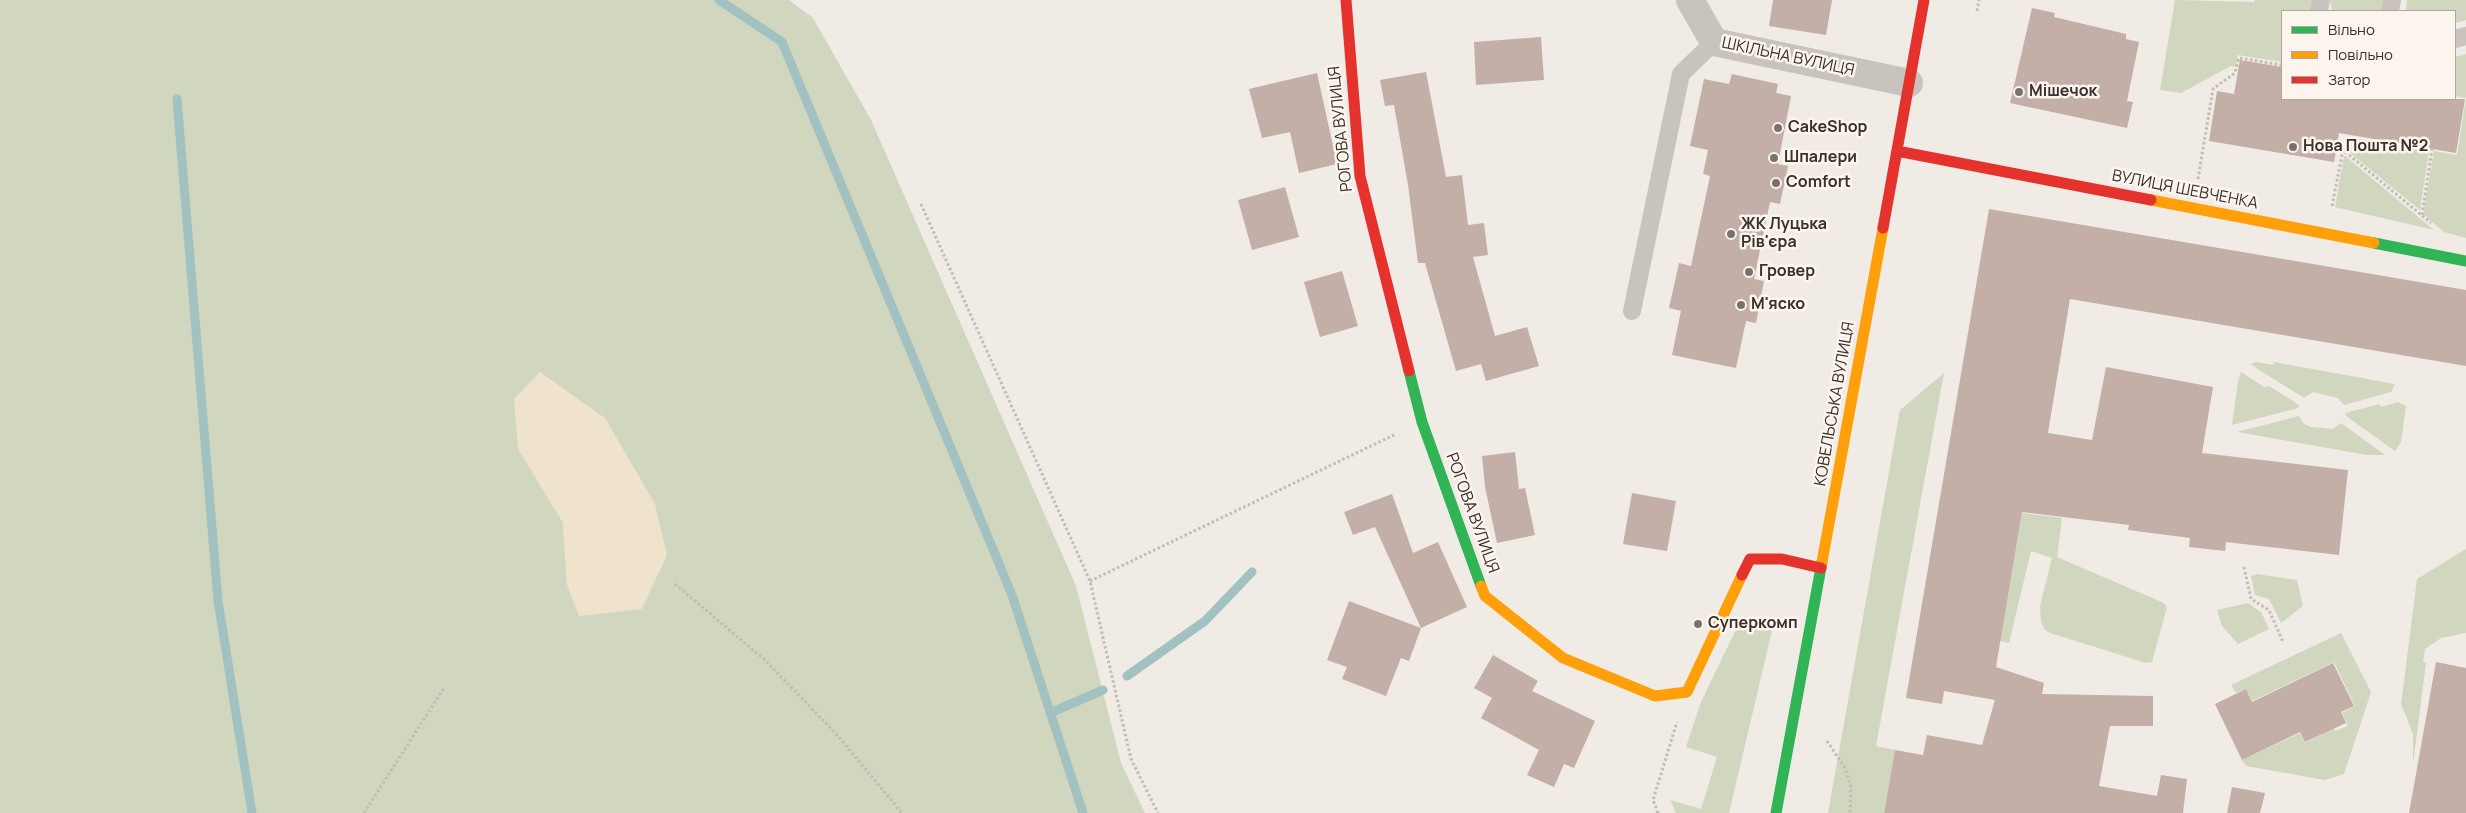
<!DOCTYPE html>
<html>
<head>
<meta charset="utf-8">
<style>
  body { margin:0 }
  #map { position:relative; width:2466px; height:813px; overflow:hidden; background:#f0ebe5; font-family:Manrope,sans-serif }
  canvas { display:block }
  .legend { position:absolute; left:2281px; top:10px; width:175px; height:90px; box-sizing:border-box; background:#fbf5ee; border:1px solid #aea6a0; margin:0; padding:6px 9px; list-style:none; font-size:15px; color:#3b302b }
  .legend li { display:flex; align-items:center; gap:10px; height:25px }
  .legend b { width:25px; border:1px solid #aea6a0 }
</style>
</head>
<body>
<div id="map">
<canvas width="2466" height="813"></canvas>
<ul class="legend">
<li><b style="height:6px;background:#30b455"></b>Вільно</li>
<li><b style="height:6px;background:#ff9f0a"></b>Повільно</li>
<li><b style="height:6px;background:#e5322d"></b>Затор</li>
</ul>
</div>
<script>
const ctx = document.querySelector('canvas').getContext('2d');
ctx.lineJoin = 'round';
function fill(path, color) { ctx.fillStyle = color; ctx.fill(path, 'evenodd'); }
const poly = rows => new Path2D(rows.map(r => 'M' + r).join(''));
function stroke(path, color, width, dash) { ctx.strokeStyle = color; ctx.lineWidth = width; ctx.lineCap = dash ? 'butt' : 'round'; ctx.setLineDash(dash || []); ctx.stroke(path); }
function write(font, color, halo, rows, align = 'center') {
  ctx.font = font + ' Manrope,sans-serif'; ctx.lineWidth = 5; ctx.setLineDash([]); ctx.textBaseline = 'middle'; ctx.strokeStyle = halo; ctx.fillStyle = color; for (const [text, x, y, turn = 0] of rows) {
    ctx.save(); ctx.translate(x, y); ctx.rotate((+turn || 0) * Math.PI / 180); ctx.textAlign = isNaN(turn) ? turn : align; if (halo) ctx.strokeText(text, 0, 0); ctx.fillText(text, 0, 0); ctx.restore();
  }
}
const green = poly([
  [0,0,789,0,813,18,871,120,1076,586,1121,763,1145,813,0,813],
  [563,523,579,615,567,584],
  [2175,0,2255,2,2255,0,2314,0,2313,11,2282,11,2282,62,2238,55,2236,67,2231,66,2181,93,2160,90],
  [2330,0,2383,0,2381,11,2332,11],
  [2407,0,2466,0,2466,20,2455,23,2455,11,2406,11],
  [2466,54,2466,98,2455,96,2455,57],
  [2466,99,2466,238,2444,232,2423,214,2434,151,2457,155],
  [2352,138,2429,151,2420,210,2349,152],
  [2344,156,2345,156,2434,230,2335,207],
  [2257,362,2273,365,2274,362,2395,384,2391,392,2344,405,2338,398,2313,392,2304,398,2250,364],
  [2241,372,2264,387,2269,386,2299,405,2298,408,2232,425,2238,381],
  [1944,373,1876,746,1895,750,1884,813,1828,813,1900,410],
  [2398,402,2406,406,2401,442,2395,451,2346,416,2346,413,2379,404,2381,407],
  [2299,416,2304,424,2311,427,2332,429,2341,423,2385,455,2367,455,2237,432],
  [2022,513,2062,518,2057,557,2164,603,2167,607,2152,662,2146,663,2050,633,2045,630,2041,622,2040,606,2052,558,2031,551,2009,643,2000,641],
  [2466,549,2466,633,2441,638,2425,649,2423,662,2426,663,2413,764,2413,734,2401,704,2417,579],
  [2257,574,2297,580,2303,606,2281,623,2269,599,2255,595,2251,576],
  [2248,603,2261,612,2269,629,2238,644,2222,626,2217,610],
  [1742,617,1775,618,1729,813,1676,813,1670,800,1701,809,1717,757,1686,747,1701,702],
  [2341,633,2371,692,2344,774,2325,780,2246,766,2242,760,2300,733,2305,743,2321,735,2316,725,2331,723,2335,731,2348,726,2342,713,2355,706,2334,662,2252,701,2246,689,2236,693,2231,685]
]);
const sand = poly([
  [540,372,605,418,655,504,667,555,642,609,579,616,567,584,563,523,518,449,514,399]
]);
const stream = poly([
  [719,0,782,42,1012,595,1083,813],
  [177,99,218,601,252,813],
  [1127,676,1205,621,1252,572],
  [1050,713,1103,690]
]);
const building = poly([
  [1773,0,1832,0,1826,35,1769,26],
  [2032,8,2055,13,2054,17,2126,34,2126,39,2139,42,2127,101,2133,102,2127,128,2010,103],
  [1541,37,1544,80,1476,85,1474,42],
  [2240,60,2282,67,2282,99,2465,99,2456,153,2339,133,2334,162,2209,141,2217,91,2234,94],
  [1426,72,1446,177,1462,175,1468,225,1484,223,1488,255,1473,257,1495,336,1527,327,1539,366,1486,381,1481,364,1456,371,1425,263,1418,263,1408,185,1394,105,1385,106,1380,80],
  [1317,73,1337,164,1299,173,1290,132,1262,138,1249,89],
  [1732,74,1778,84,1776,93,1791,96,1778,164,1788,166,1780,204,1770,202,1754,279,1764,281,1756,323,1746,321,1736,368,1672,355,1681,311,1669,308,1679,263,1691,266,1710,176,1703,174,1708,150,1690,146,1704,79,1729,84],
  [1285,187,1299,237,1252,250,1238,200],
  [1989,209,2466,290,2466,366,2070,299,2048,433,2092,440,2106,367,2213,387,2202,453,2348,470,2339,555,2226,542,2225,551,2189,547,2190,538,2128,530,2129,525,2022,512,1996,667,2044,683,2042,694,2153,696,2153,726,2110,726,2099,786,2157,796,2161,775,2187,779,2183,813,1884,813,1895,750,1923,755,1927,735,1982,745,1995,700,1944,691,1942,704,1906,698],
  [1342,271,1358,326,1320,337,1304,282],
  [1515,452,1519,489,1525,488,1535,535,1497,543,1485,487,1482,456],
  [1632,493,1676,501,1667,551,1623,544],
  [1392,494,1413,553,1438,542,1467,607,1421,628,1375,527,1353,535,1344,512],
  [1349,601,1421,628,1409,661,1401,658,1386,696,1342,679,1347,667,1327,660],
  [1493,655,1538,681,1532,691,1595,721,1574,768,1564,764,1554,787,1527,775,1539,750,1481,718,1492,698,1474,688],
  [2436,662,2466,668,2466,813,2409,813],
  [2333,663,2354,706,2341,712,2346,723,2305,742,2300,732,2242,760,2215,704,2246,689,2252,702],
  [2232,787,2265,793,2260,813,2227,813]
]);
const path = poly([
  [1977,11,1979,0],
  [2198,179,2213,89,2235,73,2239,58,2282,65],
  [921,204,1090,581,1131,759,1158,813],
  [2332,206,2343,150,2431,223],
  [2422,215,2432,149],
  [2244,567,2251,599,2269,610,2283,642],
  [1090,581,1396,434],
  [675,584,765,660,838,736,902,813],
  [1827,741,1845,768,1851,787,1850,813],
  [364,813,444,688],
  [1658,813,1653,800,1677,722]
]);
const lane = poly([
  [2319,11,2321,0],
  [2390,11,2392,0],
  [2455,39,2466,36],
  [1632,311,1681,74,1714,42]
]);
const street = poly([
  [1690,0,1714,42,1909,83]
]);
const fast = poly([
  [2374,243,2466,261],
  [1409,371,1422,422,1481,586],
  [1776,813,1822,562]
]);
const slow = poly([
  [2151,200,2374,243],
  [1822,562,1883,228],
  [1481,586,1485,596,1563,658,1655,696,1687,692,1742,575]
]);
const jam = poly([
  [1346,0,1360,176,1409,371],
  [1897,151,2151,200],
  [1883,228,1924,0],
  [1742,575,1750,559,1782,559,1821,568]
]);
const markers = [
  [2019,92,5,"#7a716c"],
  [1778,128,5,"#7a716c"],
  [2293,147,5,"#7a716c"],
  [1774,158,5,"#7a716c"],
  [1776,183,5,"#7a716c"],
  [1731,234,5,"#7a716c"],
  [1749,272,5,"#7a716c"],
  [1741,305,5,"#7a716c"],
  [1698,624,5,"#7a716c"]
];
const streetNames = [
  ["ШКІЛЬНА ВУЛИЦЯ",1788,57,12],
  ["РОГОВА ВУЛИЦЯ",1341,129,-96],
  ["ВУЛИЦЯ ШЕВЧЕНКА",2185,190,11],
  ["КОВЕЛЬСЬКА ВУЛИЦЯ",1835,404,-80],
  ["РОГОВА ВУЛИЦЯ",1472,513,70]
];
const poiNames = [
  ["Мішечок",2029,92],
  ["CakeShop",1788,128],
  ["Нова Пошта №2",2303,147],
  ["Шпалери",1784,158],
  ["Comfort",1786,183],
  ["ЖК Луцька",1741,225],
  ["Рів'єра",1741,243],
  ["Гровер",1759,272],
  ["М'яско",1751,305],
  ["Суперкомп",1708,624]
];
fill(green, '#d1d6bf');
fill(sand, '#efe3cc');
stroke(stream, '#a1c2c1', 9);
fill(building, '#c3afa7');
stroke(path, '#c2bbb6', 3, [2.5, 2.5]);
stroke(lane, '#c9c3be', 18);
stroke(street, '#c9c3be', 28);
stroke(fast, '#30b455', 11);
stroke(slow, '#ff9f0a', 11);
stroke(jam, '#e5322d', 11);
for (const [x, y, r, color] of markers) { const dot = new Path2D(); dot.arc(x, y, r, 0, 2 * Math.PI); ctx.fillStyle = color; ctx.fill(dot); stroke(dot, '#fbf5ee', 2); }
write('16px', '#3b302b', '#fbf5ee', streetNames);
write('bold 16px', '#3b302b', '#fbf5ee', poiNames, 'left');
</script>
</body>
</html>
